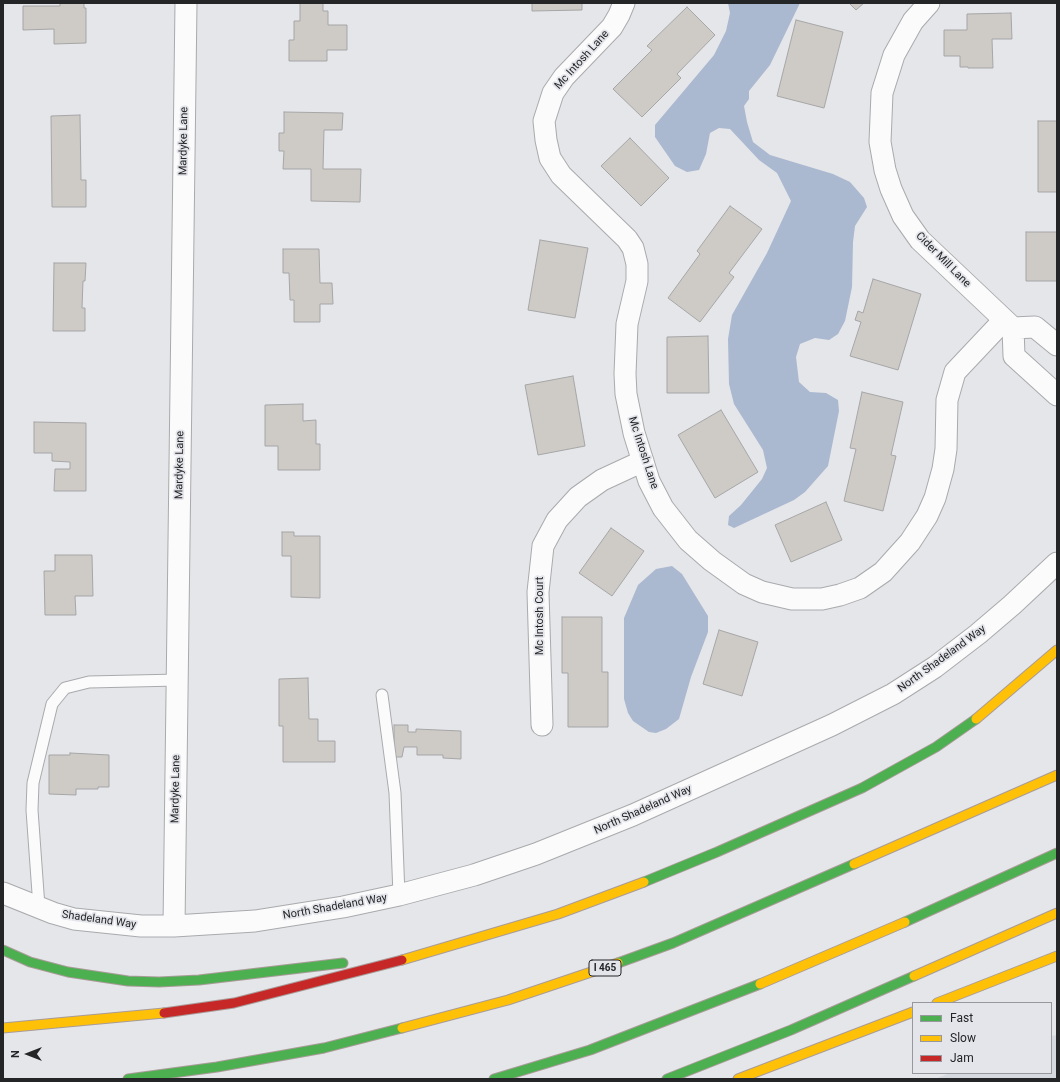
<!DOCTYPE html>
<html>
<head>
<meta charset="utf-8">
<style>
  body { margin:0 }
  #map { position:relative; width:1060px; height:1082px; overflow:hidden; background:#e5e6ea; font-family:Roboto,sans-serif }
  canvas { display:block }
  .frame { position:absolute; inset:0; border:4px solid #242527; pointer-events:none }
  .legend { position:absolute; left:912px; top:1002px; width:140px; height:72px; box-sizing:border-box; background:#e4e5eb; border:1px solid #97989d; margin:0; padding:5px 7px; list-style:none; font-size:12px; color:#242527 }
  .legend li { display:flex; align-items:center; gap:8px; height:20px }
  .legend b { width:20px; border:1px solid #97989d }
  .north { position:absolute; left:8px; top:1034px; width:40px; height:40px; -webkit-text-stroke:3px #e4e5eb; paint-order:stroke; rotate:270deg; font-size:11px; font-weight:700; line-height:16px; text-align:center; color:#242527 }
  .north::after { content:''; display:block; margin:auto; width:14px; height:18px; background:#242527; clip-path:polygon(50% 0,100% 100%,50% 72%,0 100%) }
</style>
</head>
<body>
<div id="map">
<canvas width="1060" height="1082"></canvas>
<div class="frame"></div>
<ul class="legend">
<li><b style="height:5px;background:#4caf50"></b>Fast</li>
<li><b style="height:5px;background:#ffc107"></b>Slow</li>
<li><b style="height:5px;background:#c62828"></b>Jam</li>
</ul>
<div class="north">N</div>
</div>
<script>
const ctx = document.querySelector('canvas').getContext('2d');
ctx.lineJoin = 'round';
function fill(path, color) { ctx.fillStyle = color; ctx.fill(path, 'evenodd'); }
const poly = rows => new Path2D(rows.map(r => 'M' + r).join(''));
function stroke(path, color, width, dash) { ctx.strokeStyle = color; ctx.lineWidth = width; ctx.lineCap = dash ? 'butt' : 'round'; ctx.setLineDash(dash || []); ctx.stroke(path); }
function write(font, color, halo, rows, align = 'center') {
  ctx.font = font + ' Roboto,sans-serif'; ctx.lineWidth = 3.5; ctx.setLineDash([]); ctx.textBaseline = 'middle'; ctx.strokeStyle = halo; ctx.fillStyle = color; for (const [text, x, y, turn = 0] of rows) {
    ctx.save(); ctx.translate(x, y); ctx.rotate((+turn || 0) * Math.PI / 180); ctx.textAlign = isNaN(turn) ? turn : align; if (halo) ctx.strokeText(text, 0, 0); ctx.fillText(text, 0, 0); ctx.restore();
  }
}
const built = poly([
  [1057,1035,1057,1079,935,1079,950,1073,1051,1073,1051,1036]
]);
const water = poly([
  [728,3,800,3,770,65,749,91,749,99,744,106,747,122,753,142,770,155,833,174,850,182,864,198,867,207,855,226,853,242,852,287,845,321,838,334,829,340,815,338,800,344,796,357,799,382,810,392,826,393,838,400,839,411,828,466,805,492,794,500,734,528,728,525,729,516,741,505,762,479,767,468,763,450,734,404,729,384,728,339,732,315,767,253,791,201,777,173,759,160,730,129,719,128,710,133,706,154,699,170,687,172,675,166,655,137,655,125,714,55,726,31,730,13],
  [672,566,682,574,708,616,708,632,691,677,679,719,666,729,656,733,649,732,633,721,628,713,624,699,624,618,638,585,656,569]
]);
const building = poly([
  [60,3,84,3,84,8,86,8,86,43,54,44,54,29,23,30,23,6,60,6,60,3],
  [300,3,323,3,323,11,328,11,328,25,347,25,347,50,327,50,327,61,289,61,289,40,294,40,294,21,300,21,300,3],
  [532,3,582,3,582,10,532,11,532,3],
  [849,3,864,3,856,10,849,3],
  [687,7,715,35,677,74,681,78,642,117,613,89,652,50,647,46,687,7],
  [1011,13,1012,39,992,39,993,68,968,68,968,67,960,67,960,56,944,56,944,30,967,30,967,14,1011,13],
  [796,20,843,32,824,108,777,96,796,20],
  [284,112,343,113,342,130,324,130,323,169,361,169,360,202,311,201,311,169,283,169,284,151,279,151,279,133,284,133,284,112],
  [80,115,81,180,86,180,86,207,52,207,51,116,80,115],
  [1038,121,1057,121,1057,192,1038,192,1038,121],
  [630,138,669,178,641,206,601,166,630,138],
  [730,206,762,229,729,273,734,277,700,322,668,298,700,254,697,251,730,206],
  [1026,232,1057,232,1057,281,1026,281,1026,232],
  [540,240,588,248,575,318,528,310,540,240],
  [283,249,319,249,320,283,332,283,333,304,320,304,320,322,294,322,294,300,290,300,289,273,283,273,283,249],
  [54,263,86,263,85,281,83,281,82,308,85,308,85,331,53,331,54,263],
  [873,279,921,294,898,370,850,356,861,322,855,320,858,311,863,313,873,279],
  [708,336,709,393,667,393,667,337,708,336],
  [573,376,585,446,538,455,525,385,573,376],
  [862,392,903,402,891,455,896,456,883,511,844,501,856,449,850,448,862,392],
  [303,404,303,421,316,420,316,444,320,444,320,470,278,470,278,446,265,446,265,405,303,404],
  [721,410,758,472,715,498,678,435,721,410],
  [34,422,86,423,86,491,54,491,55,469,70,469,70,462,52,461,52,453,34,453,34,422],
  [826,502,842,540,791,562,775,525,826,502],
  [611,528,644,551,612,596,579,573,611,528],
  [282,532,294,532,294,536,320,536,320,598,291,597,291,556,282,556,282,532],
  [55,555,92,555,93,596,75,596,76,615,45,615,44,571,55,571,55,555],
  [562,617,602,617,602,672,608,672,608,727,568,727,568,673,562,673,562,617],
  [719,630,758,642,742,696,703,684,719,630],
  [308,678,309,719,318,719,318,741,335,741,335,762,283,762,283,726,279,726,279,679,308,678],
  [394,725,408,725,408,732,416,732,416,729,461,731,461,759,443,758,443,755,417,755,417,747,404,747,402,757,396,757,394,754,394,725],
  [70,753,109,755,109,787,98,787,98,789,76,789,76,795,49,794,49,755,70,755,70,753]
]);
const lane = poly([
  [382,695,395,793,399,895],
  [39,907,32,810,33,783,52,704,65,688,89,682,178,680]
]);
const street = poly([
  [624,3,619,15,612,27,564,77,553,93,544,121,546,140,550,158,561,175,627,239,633,248,637,264,637,281,627,324,625,374,626,394,634,433,649,481,663,508,688,540,712,561,744,584,762,592,792,599,822,599,840,595,860,588,883,572,910,542,927,516,935,498,943,469,946,449,947,400,955,372,1004,320],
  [929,3,913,21,894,55,882,93,880,142,885,170,891,189,903,216,920,240,1013,328,1014,356,1057,395],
  [1013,328,1035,327,1057,345],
  [542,725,538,592,543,546,557,520,578,497,602,480,643,461],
  [3,893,53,913,74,919,141,926,174,926,255,921,343,907,399,895,474,875,536,854,633,815,832,725,893,694,935,667,978,634,1012,605,1057,563],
  [174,926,186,3]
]);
const fast = poly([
  [644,882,717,852,862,788,936,747,976,719],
  [905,922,1057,853],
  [3,950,30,962,68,972,128,981,159,982,199,980,343,963],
  [618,963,673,943,854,864],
  [128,1079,217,1067,324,1048,402,1028],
  [494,1079,590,1050,760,984],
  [667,1079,791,1030,914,976]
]);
const slow = poly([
  [976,719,1057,650],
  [854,864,1057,775],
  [402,960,558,914,644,882],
  [914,976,1057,913],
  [760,984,905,922],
  [937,1003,1057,956],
  [3,1028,164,1013],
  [402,1028,508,1000,618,963],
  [738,1079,913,1012]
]);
const jam = poly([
  [164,1013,234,1003,402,960]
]);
const shields = [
  [605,968,32]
];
const shieldNames = [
  ["I 465",605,968]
];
const streetNames = [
  ["Mc Intosh Lane",582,60,-48],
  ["Mardyke Lane",184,141,-89],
  ["Cider Mill Lane",943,260,45],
  ["Mc Intosh Lane",643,453,72],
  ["Mardyke Lane",180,465,-89],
  ["Mc Intosh Court",540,616,-90],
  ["North Shadeland Way",942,659,-36],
  ["Mardyke Lane",176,789,-89],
  ["North Shadeland Way",643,810,-24],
  ["North Shadeland Way",335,907,-10],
  ["Shadeland Way",99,920,8]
];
fill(built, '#d7d9e1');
fill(water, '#aab8d0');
fill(building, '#cecac6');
stroke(building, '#a6a6a7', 1);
stroke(lane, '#a9aaac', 13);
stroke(street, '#a9aaac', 23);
stroke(fast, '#a99b98', 11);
stroke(slow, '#a99b98', 11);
stroke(jam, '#a99b98', 11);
stroke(lane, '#fbfbfc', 11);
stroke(street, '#fbfbfc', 21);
stroke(fast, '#4caf50', 9);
stroke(slow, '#ffc107', 9);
stroke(jam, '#c62828', 9);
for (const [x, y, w] of shields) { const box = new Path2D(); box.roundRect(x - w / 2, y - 8, w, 16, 3); ctx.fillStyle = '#e4e5eb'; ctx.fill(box); stroke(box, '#242527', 1); }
write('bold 10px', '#242527', null, shieldNames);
write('11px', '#242527', '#e4e5eb', streetNames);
</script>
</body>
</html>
